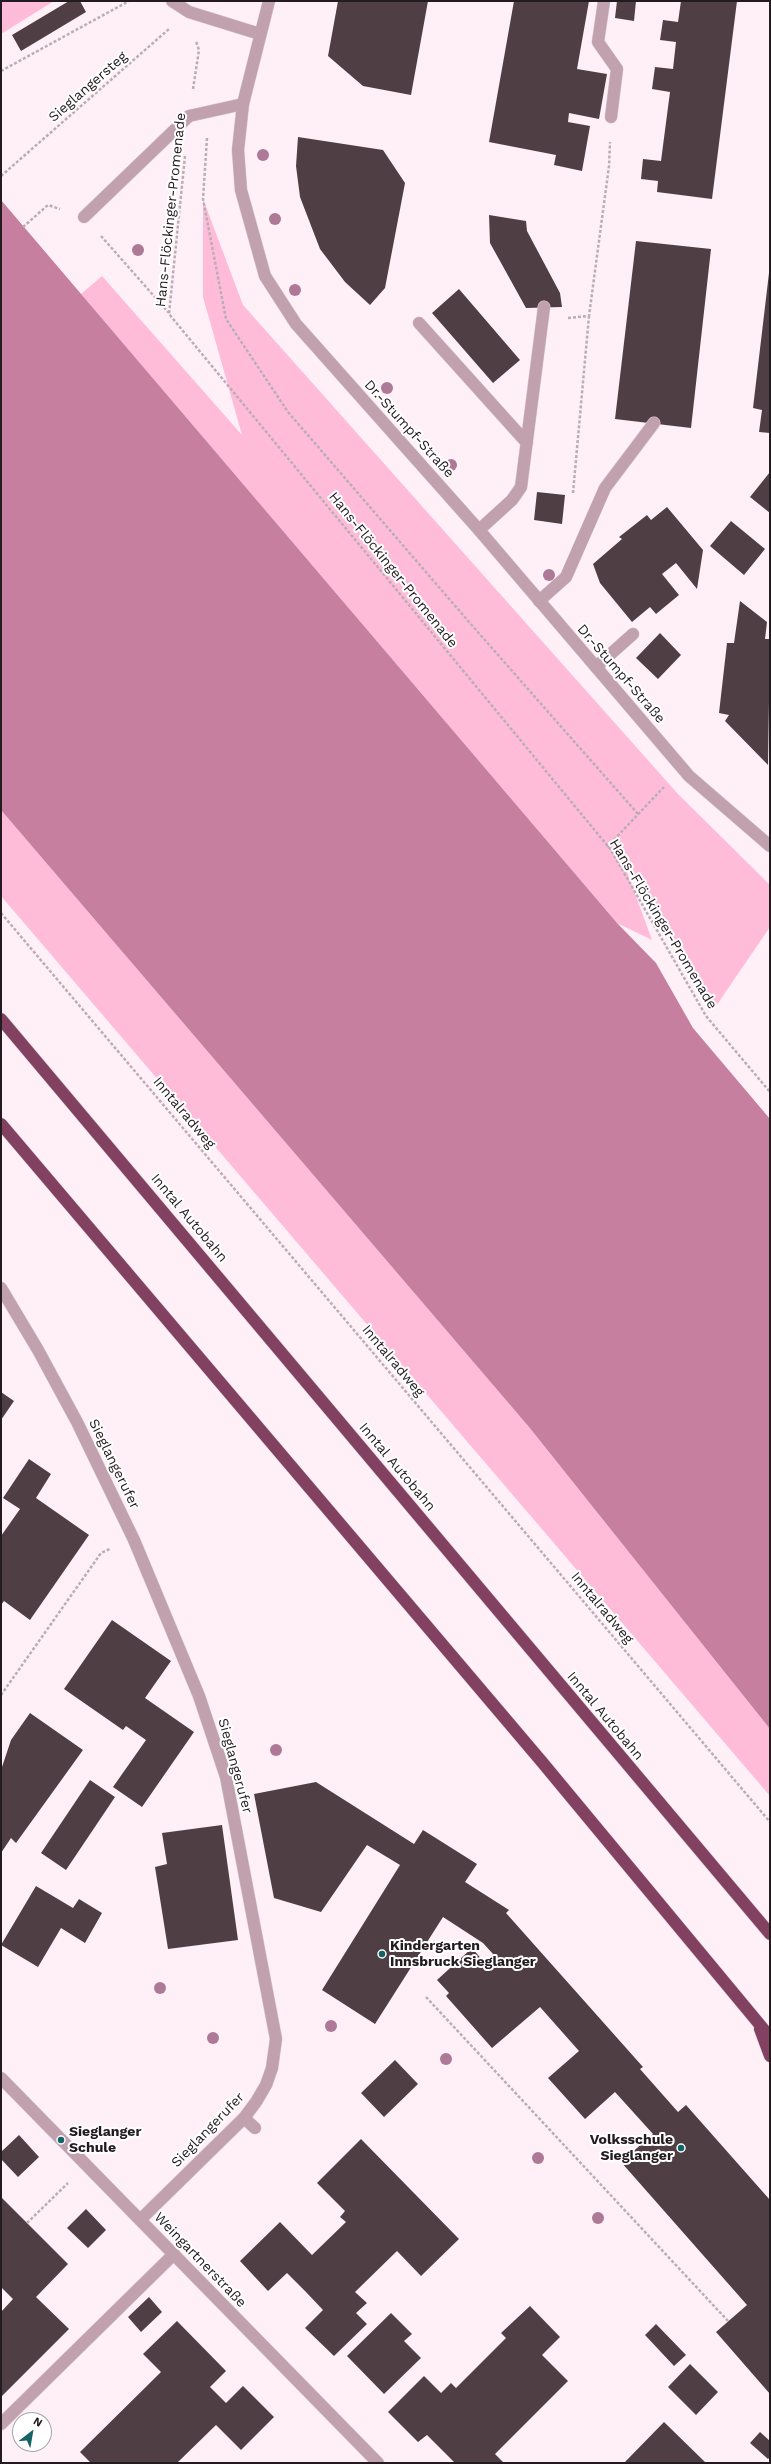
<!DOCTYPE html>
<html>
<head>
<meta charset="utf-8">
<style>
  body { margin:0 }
  #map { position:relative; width:771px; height:2464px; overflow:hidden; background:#fef0f6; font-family:"Work Sans",sans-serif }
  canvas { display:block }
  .frame { position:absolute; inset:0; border:2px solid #231b1f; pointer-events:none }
  .north { position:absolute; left:12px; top:2412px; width:40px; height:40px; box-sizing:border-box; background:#fff; border:1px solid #a7a4a5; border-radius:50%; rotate:31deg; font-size:11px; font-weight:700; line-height:16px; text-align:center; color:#231b1f }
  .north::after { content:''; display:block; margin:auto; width:14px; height:18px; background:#136367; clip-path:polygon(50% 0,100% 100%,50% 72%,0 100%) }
</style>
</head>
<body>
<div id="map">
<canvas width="771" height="2464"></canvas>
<div class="frame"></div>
<div class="north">N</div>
</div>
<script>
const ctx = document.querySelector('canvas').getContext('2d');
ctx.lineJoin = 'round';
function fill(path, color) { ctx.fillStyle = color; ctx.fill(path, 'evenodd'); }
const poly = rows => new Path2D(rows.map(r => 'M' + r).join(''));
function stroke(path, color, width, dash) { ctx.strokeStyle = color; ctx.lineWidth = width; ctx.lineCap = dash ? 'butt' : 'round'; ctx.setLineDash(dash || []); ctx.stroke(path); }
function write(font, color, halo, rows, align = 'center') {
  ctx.font = font + ' "Work Sans",sans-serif'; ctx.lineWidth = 4; ctx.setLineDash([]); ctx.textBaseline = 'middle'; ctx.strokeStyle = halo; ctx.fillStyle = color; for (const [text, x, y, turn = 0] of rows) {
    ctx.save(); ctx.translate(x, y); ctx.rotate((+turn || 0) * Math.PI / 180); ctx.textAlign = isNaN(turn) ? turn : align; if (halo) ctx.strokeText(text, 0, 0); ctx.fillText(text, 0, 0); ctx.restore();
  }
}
const green = poly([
  [1,1,54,1,1,34],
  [203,199,243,305,678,794,770,885,770,927,716,1006,620,853,652,940,617,923,81,294,102,276,242,435,203,297],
  [1,810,529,1427,770,1729,770,1796,1,896]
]);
const water = poly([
  [1,200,617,923,656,963,693,1028,770,1119,770,1729,529,1427,1,810]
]);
const building = poly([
  [69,1,80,1,86,12,21,51,12,35],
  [338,1,428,1,411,95,363,86,328,56],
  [514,1,589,1,577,69,607,74,599,119,569,113,568,122,590,126,582,171,554,165,556,155,489,142],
  [617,1,636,1,634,21,615,18],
  [681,1,737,1,712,199,657,192,658,181,641,179,643,159,661,161,670,92,652,89,655,67,673,69,676,42,660,40,663,20,678,22],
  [298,137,383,150,405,183,385,288,370,305,345,282,320,249,300,197,296,166],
  [489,215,526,221,527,231,560,293,562,307,526,308,490,243],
  [636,241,711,249,691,428,615,419],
  [769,273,770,273,770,433,759,432,762,410,753,408],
  [459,289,520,360,493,383,432,313],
  [770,472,770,513,750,497],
  [537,492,565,495,562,524,534,520],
  [667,507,703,550,697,589,676,563,662,574,679,595,656,614,650,607,632,622,600,583,593,564,622,539,619,537,647,515,651,520],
  [731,521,765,549,744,575,710,546],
  [740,601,767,622,765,639,770,639,768,765,725,721,729,715,719,713,727,643,734,643],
  [660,633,681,655,658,679,636,658],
  [1,1392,14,1401,1,1420],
  [29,1459,51,1474,36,1498,89,1535,30,1620,4,1601,1,1605,1,1536,20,1509,3,1498],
  [112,1620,171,1661,145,1698,194,1732,142,1807,113,1787,146,1740,126,1726,123,1730,64,1689],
  [30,1713,83,1750,16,1843,11,1838,1,1853,1,1770,11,1740],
  [90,1780,115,1797,66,1870,41,1853],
  [316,1782,414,1844,423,1830,477,1864,465,1882,509,1910,506,1913,643,2067,640,2069,678,2112,686,2105,770,2200,770,2394,716,2332,747,2305,621,2162,653,2134,615,2092,585,2119,548,2078,579,2051,540,2007,492,2048,446,1996,449,1993,437,1980,472,1948,484,1962,493,1954,483,1943,443,1917,375,2024,322,1990,400,1865,367,1845,321,1912,274,1898,254,1794],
  [222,1825,238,1940,168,1949,155,1867,167,1864,162,1833],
  [36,1886,73,1908,79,1899,102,1913,85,1943,61,1928,38,1967,1,1945],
  [395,2060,418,2084,384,2117,361,2093],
  [19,2135,39,2157,18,2177,1,2159,1,2152],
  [361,2139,459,2239,421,2276,397,2251,355,2292,367,2303,356,2313,367,2324,334,2356,305,2328,323,2310,306,2292,287,2273,268,2291,240,2261,280,2222,312,2255,346,2222,340,2217,345,2211,317,2183],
  [1,2197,68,2264,36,2297,69,2329,1,2397,1,2312,13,2299,1,2287],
  [86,2209,106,2230,88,2248,67,2228],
  [149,2297,162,2312,141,2332,128,2317],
  [530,2306,560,2337,542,2355,568,2381,495,2454,504,2463,455,2463,427,2435,418,2442,388,2412,424,2376,441,2393,451,2383,456,2388,506,2338,501,2333],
  [391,2313,412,2334,404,2341,421,2358,384,2394,347,2356],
  [177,2321,226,2371,210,2387,226,2403,243,2386,274,2417,241,2450,216,2425,177,2463,91,2463,80,2452,161,2372,143,2354],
  [656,2324,686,2355,674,2366,645,2335],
  [690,2364,718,2392,696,2415,668,2387],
  [664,2422,706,2463,624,2463],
  [760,2432,770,2441,770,2457,768,2459,750,2443]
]);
const path = poly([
  [1,71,129,1],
  [193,89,199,50,196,41],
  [207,138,203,199,226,319,288,412,469,622,638,814],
  [185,156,169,314,611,850,706,1016,770,1092],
  [1,176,169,29],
  [23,227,48,205,60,209],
  [101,236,169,313],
  [568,318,589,316,609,166,610,142],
  [573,493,589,316],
  [607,847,664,787],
  [1,913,770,1822],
  [1,1695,101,1553,110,1549],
  [426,1997,728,2321],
  [27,2223,68,2183]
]);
const lane = poly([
  [604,1,598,42,617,69,611,117],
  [84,217,189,116,243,104],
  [419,323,527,443],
  [479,530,512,500,521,487,544,307],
  [539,601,566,577,605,488,654,423],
  [596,667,633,634],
  [244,2118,255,2128],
  [1,2424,174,2254]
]);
const street = poly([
  [172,1,189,12,260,34],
  [269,1,243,104,238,150,241,190,265,276,296,324,479,530,689,776,770,846],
  [1,1288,38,1350,77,1422,134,1540,199,1696,226,1777,276,2039,272,2068,266,2085,256,2102,244,2118,140,2220],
  [1,2078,378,2463]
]);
const highway = poly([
  [1,1019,770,1934],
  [1,1124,542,1762,770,2037],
  [760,2029,770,2056]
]);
const trees = [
  [263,155],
  [275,219],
  [138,250],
  [295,290],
  [387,388],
  [451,465],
  [549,575],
  [276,1750],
  [160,1988],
  [331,2026],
  [213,2038],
  [446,2059],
  [538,2158],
  [598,2218]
];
const markers = [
  [382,1954,4,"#136367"],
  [61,2140,4,"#136367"],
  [681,2148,4,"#136367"]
];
const streetNames = [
  ["Sieglangersteg",88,87,-41],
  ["Hans-Flöckinger-Promenade",171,210,-84],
  ["Dr.-Stumpf-Straße",409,429,48],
  ["Hans-Flöckinger-Promenade",393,570,51],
  ["Dr.-Stumpf-Straße",621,674,49],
  ["Hans-Flöckinger-Promenade",663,924,59],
  ["Inntalradweg",184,1113,50],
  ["Inntal Autobahn",189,1218,50],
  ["Inntalradweg",393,1361,50],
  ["Sieglangerufer",114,1464,64],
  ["Inntal Autobahn",397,1467,50],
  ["Inntalradweg",602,1608,50],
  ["Inntal Autobahn",605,1716,50],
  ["Sieglangerufer",235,1766,75],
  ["Sieglangerufer",208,2130,-46],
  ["Weingartnerstraße",200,2260,46]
];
const poiNames = [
  ["Kindergarten",390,1946],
  ["Innsbruck Sieglanger",390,1962],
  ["Sieglanger",69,2132],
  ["Schule",69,2148],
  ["Volksschule",673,2140,"right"],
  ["Sieglanger",673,2156,"right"]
];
fill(green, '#ffbcd9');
fill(water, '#c67f9f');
fill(building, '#503e45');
stroke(lane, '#dbced4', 13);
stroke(street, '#dbced4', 13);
stroke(highway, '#dbced4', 13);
stroke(path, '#baaeb4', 2.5, [3, 2]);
stroke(lane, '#c2a1af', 12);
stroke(street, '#c2a1af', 12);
stroke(highway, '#824161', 12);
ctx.fillStyle = '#ae7996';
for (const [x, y] of trees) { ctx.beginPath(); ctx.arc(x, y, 6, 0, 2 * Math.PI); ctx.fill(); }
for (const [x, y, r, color] of markers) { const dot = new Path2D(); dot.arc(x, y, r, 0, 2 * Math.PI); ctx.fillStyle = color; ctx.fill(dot); stroke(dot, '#fff', 1.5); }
write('14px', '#231b1f', '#fff', streetNames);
write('bold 14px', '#231b1f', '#fff', poiNames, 'left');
</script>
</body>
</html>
